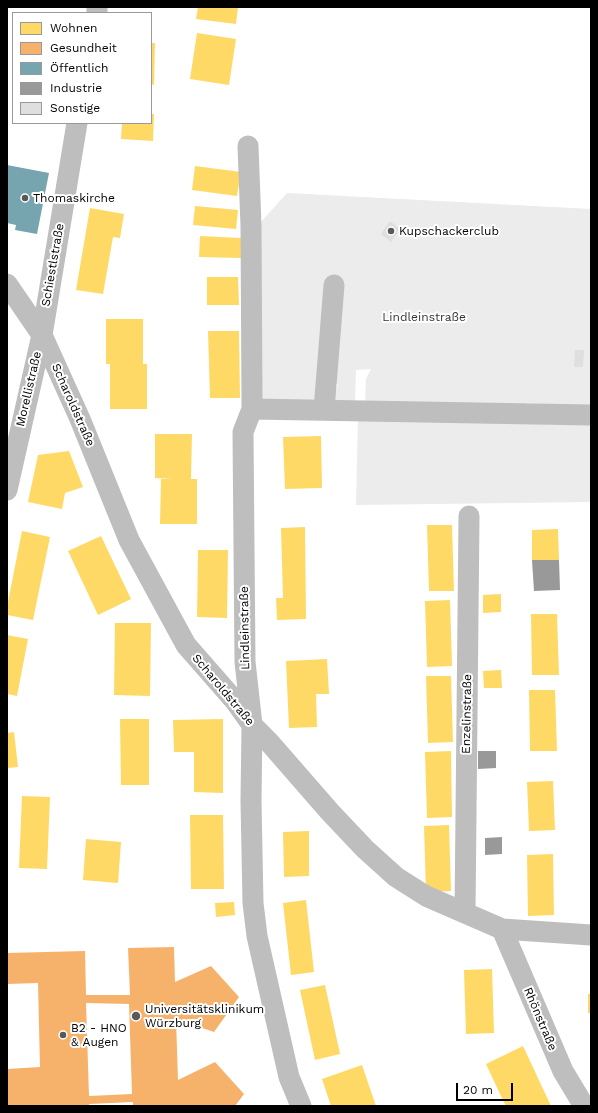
<!DOCTYPE html>
<html>
<head>
<meta charset="utf-8">
<style>
  body { margin:0 }
  #map { position:relative; width:598px; height:1113px; overflow:hidden; background:#fff; font-family:"Work Sans",sans-serif }
  canvas { display:block }
  .frame { position:absolute; inset:0; border:8px solid #000; pointer-events:none }
  .legend { position:absolute; left:12px; top:12px; width:140px; height:112px; box-sizing:border-box; background:#fff; border:1px solid #999; margin:0; padding:5px 7px; list-style:none; font-size:12px; color:#000 }
  .legend li { display:flex; align-items:center; gap:8px; height:20px }
  .legend b { width:20px; border:1px solid #999 }
  .scale { position:absolute; left:456px; top:1083px; width:57px; height:18px; box-sizing:border-box; border:2px solid #000; border-top:0; padding-left:5px; font-size:12px; line-height:14px; white-space:nowrap; color:#000; -webkit-text-stroke:3px #fff; paint-order:stroke }
</style>
</head>
<body>
<div id="map">
<canvas width="598" height="1113"></canvas>
<div class="frame"></div>
<ul class="legend">
<li><b style="height:11px;background:#ffd966"></b>Wohnen</li>
<li><b style="height:11px;background:#f6b26b"></b>Gesundheit</li>
<li><b style="height:11px;background:#76a5af"></b>Öffentlich</li>
<li><b style="height:11px;background:#999"></b>Industrie</li>
<li><b style="height:11px;background:#dfdfdf"></b>Sonstige</li>
</ul>
<div class="scale">20 m</div>
</div>
<script>
const ctx = document.querySelector('canvas').getContext('2d');
ctx.lineJoin = 'round';
function fill(path, color) { ctx.fillStyle = color; ctx.fill(path, 'evenodd'); }
const poly = rows => new Path2D(rows.map(r => 'M' + r).join(''));
function stroke(path, color, width, dash) { ctx.strokeStyle = color; ctx.lineWidth = width; ctx.lineCap = dash ? 'butt' : 'round'; ctx.setLineDash(dash || []); ctx.stroke(path); }
function write(font, color, halo, rows, align = 'center') {
  ctx.font = font + ' "Work Sans",sans-serif'; ctx.lineWidth = 4; ctx.setLineDash([]); ctx.textBaseline = 'middle'; ctx.strokeStyle = halo; ctx.fillStyle = color; for (const [text, x, y, turn = 0] of rows) {
    ctx.save(); ctx.translate(x, y); ctx.rotate((+turn || 0) * Math.PI / 180); ctx.textAlign = isNaN(turn) ? turn : align; if (halo) ctx.strokeText(text, 0, 0); ctx.fillText(text, 0, 0); ctx.restore();
  }
}
const green = poly([
  [287,193,591,209,591,502,356,505,358,416,566,421,567,411,540,410,540,404,526,403,524,410,365,404,366,379,371,369,356,370,355,401,352,404,331,404,329,403,331,395,336,391,338,384,319,383,317,403,259,400,258,382,260,223]
]);
const homes = poly([
  [198,7,238,7,236,24,196,19],
  [197,33,236,39,229,85,190,79],
  [151,43,155,43,154,85,151,84],
  [151,114,154,114,153,141,121,139,122,123,151,123],
  [195,166,241,172,237,196,192,190],
  [195,206,238,210,236,229,193,225],
  [90,208,124,214,120,238,113,237,103,294,76,290],
  [200,236,242,238,241,258,199,257],
  [207,277,238,277,239,305,207,305],
  [106,319,143,319,143,364,147,364,147,409,110,409,110,364,106,364],
  [208,331,239,331,240,398,210,398],
  [155,434,192,434,191,479,197,479,197,524,160,524,161,479,172,479,155,478],
  [321,436,322,488,285,489,283,437],
  [69,451,83,487,65,493,62,509,28,502,38,455],
  [427,525,452,525,454,591,429,591],
  [305,527,306,619,277,620,276,598,283,598,281,528],
  [558,529,559,560,532,560,532,530],
  [22,531,50,537,33,620,7,615,7,607],
  [101,536,131,599,98,615,68,551],
  [198,550,228,550,227,618,197,617],
  [501,594,501,612,483,613,483,595],
  [450,600,452,666,427,667,425,601],
  [531,614,557,614,559,675,532,675],
  [115,623,151,623,150,696,114,695],
  [7,635,28,639,17,696,7,694],
  [327,659,329,694,316,694,317,727,289,728,286,661],
  [501,670,502,688,484,688,483,671],
  [426,676,451,676,453,742,428,743],
  [529,690,555,690,557,751,530,751],
  [120,719,149,719,149,785,121,785],
  [223,719,223,793,194,792,194,752,174,752,173,720],
  [14,732,18,767,7,768,7,733],
  [451,751,452,817,427,818,425,752],
  [553,781,555,830,529,831,527,782],
  [22,796,50,797,47,869,19,868],
  [190,815,223,815,224,889,191,889],
  [449,825,451,891,426,892,424,826],
  [309,831,309,876,284,877,283,832],
  [86,839,121,842,118,883,83,880],
  [553,854,554,915,528,916,527,855],
  [306,900,314,972,291,975,283,903],
  [234,902,235,915,216,917,215,903],
  [492,969,494,1033,466,1034,464,970],
  [325,985,340,1054,315,1060,300,990],
  [588,994,591,994,591,1013,588,1013],
  [523,1046,551,1106,506,1106,500,1094,486,1064],
  [362,1065,376,1106,331,1106,322,1079]
]);
const health = poly([
  [174,947,175,982,211,966,239,997,214,1032,176,1019,178,1080,215,1062,244,1094,235,1106,133,1106,133,1102,89,1104,89,1106,7,1106,7,1069,40,1067,38,983,7,984,7,953,85,951,86,995,130,995,128,948],
  [86,1003,129,1004,132,1094,89,1096]
]);
const public = poly([
  [7,165,49,173,37,234,15,230,16,225,7,223]
]);
const industry = poly([
  [532,560,559,560,560,590,534,591],
  [478,751,496,751,496,768,478,769],
  [502,837,502,854,485,855,485,838]
]);
const building = poly([
  [390,221,400,229,391,242,381,234],
  [575,350,584,350,583,367,574,367]
]);
const minor = poly([
  [97,13,97,7],
  [248,146,251,226,252,400,252,409,243,432,245,662,252,725,251,801,253,903,257,936,289,1077,301,1106],
  [7,284,42,335,80,419,129,540,186,645,235,701,252,725,269,742,330,812,365,849,396,877,426,896,502,929,591,935],
  [252,409,591,415],
  [324,410,334,285],
  [7,490,42,335,77,123],
  [465,912,469,516],
  [502,929,563,1071,584,1106]
]);
const markers = [
  [25,198,4,"#595959"],
  [391,231,4,"#595959"],
  [136,1016,5,"#595959"],
  [63,1035,4,"#595959"]
];
const poiNames = [
  ["Thomaskirche",33,198],
  ["Kupschackerclub",399,231],
  ["Universitätsklinikum",145,1009],
  ["Würzburg",145,1023],
  ["B2 - HNO",71,1028],
  ["& Augen",71,1042]
];
const streetNames = [
  ["Schiestlstraße",53,265,-80],
  ["Morellistraße",29,389,-77],
  ["Scharoldstraße",73,405,66],
  ["Lindleinstraße",245,628,-91],
  ["Scharoldstraße",223,690,50],
  ["Enzelinstraße",467,714,-89],
  ["Rhönstraße",540,1019,67]
];
const parkNames = [
  ["Lindleinstraße",424,317]
];
fill(green, '#ececec');
fill(homes, '#ffd966');
fill(health, '#f6b26b');
fill(public, '#76a5af');
fill(industry, '#999');
fill(building, '#dfdfdf');
stroke(minor, '#bebebe', 21);
for (const [x, y, r, color] of markers) { const dot = new Path2D(); dot.arc(x, y, r, 0, 2 * Math.PI); ctx.fillStyle = color; ctx.fill(dot); stroke(dot, '#fff', 1.5); }
write('12px', '#000', '#fff', poiNames, 'left');
write('12px', '#000', '#fff', streetNames);
write('12px', '#333', '#fff', parkNames);
</script>
</body>
</html>
